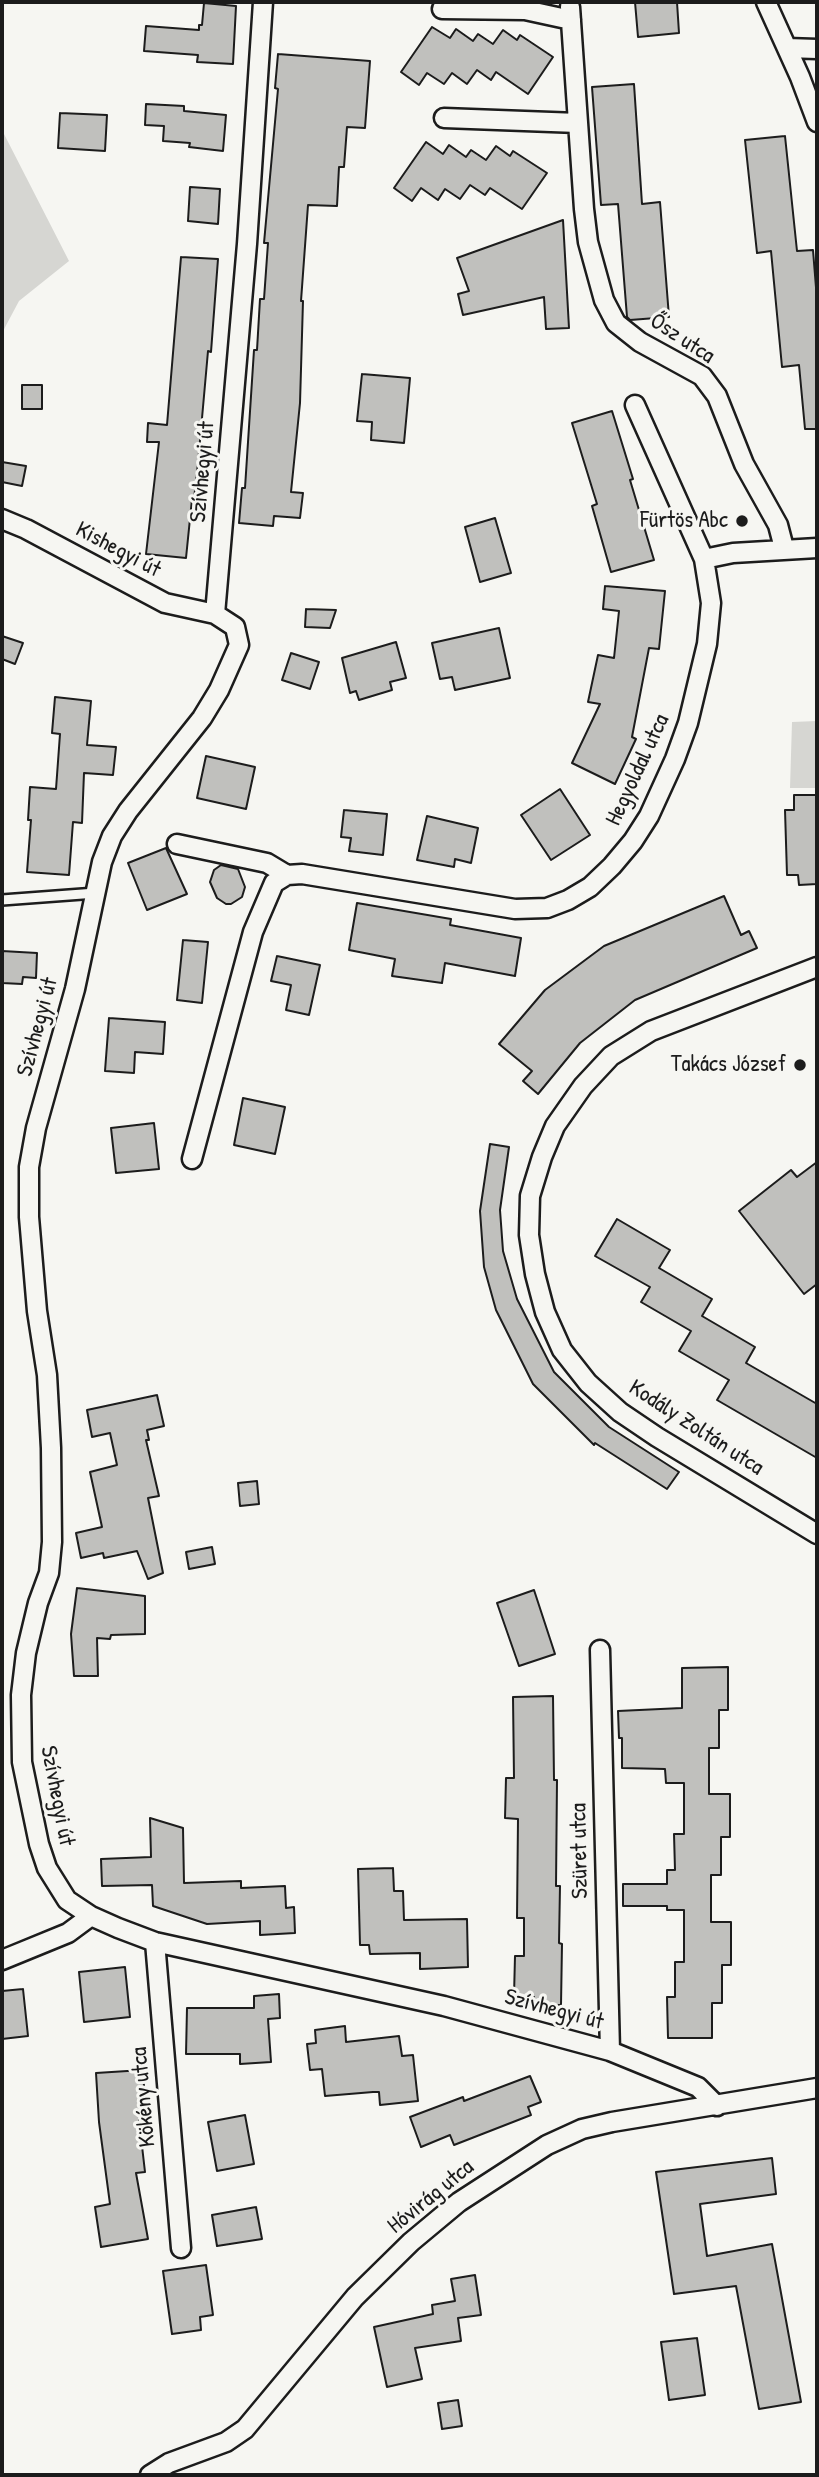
<!DOCTYPE html>
<html>
<head>
<meta charset="utf-8">
<style>
  body { margin:0 }
  #map { position:relative; width:819px; height:2477px; overflow:hidden; background:#f6f6f2; font-family:"Patrick Hand",sans-serif }
  canvas { display:block }
  .frame { position:absolute; inset:0; border:4px solid #1c1c1c; pointer-events:none }
</style>
</head>
<body>
<div id="map">
<canvas width="819" height="2477"></canvas>
<div class="frame"></div>
</div>
<script>
const ctx = document.querySelector('canvas').getContext('2d');
ctx.lineJoin = 'round';
function fill(path, color) { ctx.fillStyle = color; ctx.fill(path, 'evenodd'); }
const poly = rows => new Path2D(rows.map(r => 'M' + r).join(''));
function stroke(path, color, width, dash) { ctx.strokeStyle = color; ctx.lineWidth = width; ctx.lineCap = dash ? 'butt' : 'round'; ctx.setLineDash(dash || []); ctx.stroke(path); }
function write(font, color, halo, rows, align = 'center') {
  ctx.font = font + ' "Patrick Hand",sans-serif'; ctx.lineWidth = 6; ctx.setLineDash([]); ctx.textBaseline = 'middle'; ctx.strokeStyle = halo; ctx.fillStyle = color; for (const [text, x, y, turn = 0] of rows) {
    ctx.save(); ctx.translate(x, y); ctx.rotate((+turn || 0) * Math.PI / 180); ctx.textAlign = isNaN(turn) ? turn : align; if (halo) ctx.strokeText(text, 0, 0); ctx.fillText(text, 0, 0); ctx.restore();
  }
}
const green = poly([
  [2,134,4,134,69,261,19,301,2,333],
  [817,721,817,788,790,788,792,722]
]);
const building = poly([
  [635,2,677,2,679,33,638,37,635,2],
  [204,3,236,6,233,64,197,62,198,55,144,51,146,26,199,30,199,25,202,25,204,3],
  [432,27,450,38,456,29,473,41,478,34,493,44,503,30,517,40,520,35,553,57,528,94,496,72,491,80,477,70,467,84,452,73,444,84,427,73,419,85,401,72,432,27],
  [278,54,370,61,365,128,347,127,344,167,339,167,337,206,308,205,301,301,303,301,300,403,291,492,303,493,300,518,274,516,273,526,239,523,242,488,245,488,254,350,257,350,260,299,264,299,268,243,264,243,278,89,275,88,278,54],
  [634,84,642,204,660,202,669,317,630,320,627,317,618,204,601,205,592,87,634,84],
  [146,104,184,106,184,111,226,115,223,151,189,147,190,143,163,141,164,126,145,125,146,104],
  [60,113,107,115,105,151,58,148,60,113],
  [785,136,797,251,813,250,817,300,817,429,805,429,799,365,782,367,771,251,757,253,745,140,785,136],
  [426,142,443,154,449,145,466,157,471,150,486,160,496,146,510,156,513,151,547,173,522,209,490,188,485,195,470,185,460,199,445,189,438,200,421,188,412,201,394,188,426,142],
  [190,187,220,189,218,224,188,221,190,187],
  [563,220,569,328,546,329,544,297,463,315,458,294,469,291,457,258,563,220],
  [181,257,218,259,211,352,208,351,198,463,194,499,192,499,186,558,146,554,159,442,147,442,148,423,167,425,181,257],
  [362,374,410,378,404,443,371,440,372,422,357,421,362,374],
  [22,385,42,385,42,409,22,409,22,385],
  [612,411,633,479,630,480,654,560,611,572,592,506,597,504,572,423,612,411],
  [2,462,26,466,22,486,2,482,2,462],
  [495,518,511,573,480,582,465,527,495,518],
  [605,586,665,591,659,649,649,648,632,737,636,739,615,784,572,763,600,704,588,702,598,655,614,658,619,611,603,609,605,586],
  [306,609,336,610,330,628,305,627,306,609],
  [499,628,510,678,455,690,452,677,440,679,432,643,499,628],
  [2,636,23,643,15,664,2,659,2,636],
  [396,642,406,678,390,682,392,690,359,700,356,691,350,693,342,658,396,642],
  [291,653,319,662,310,689,282,680,291,653],
  [55,697,91,701,87,745,116,747,113,775,84,773,82,823,73,822,69,875,27,872,31,820,28,820,30,787,56,789,60,734,52,733,55,697],
  [206,756,255,767,246,809,197,798,206,756],
  [560,789,590,835,551,860,521,815,560,789],
  [794,795,817,795,817,884,799,885,798,875,787,875,785,810,794,810,794,795],
  [344,810,387,814,383,855,349,851,351,838,341,837,344,810],
  [427,816,478,828,471,863,455,859,454,867,417,860,427,816],
  [166,848,187,894,147,910,128,863,166,848],
  [221,865,238,869,245,887,242,897,231,904,226,904,217,898,210,882,214,870,221,865],
  [724,896,741,935,749,931,757,948,635,1000,580,1043,538,1094,523,1081,532,1071,499,1044,545,990,604,946,724,896],
  [357,903,451,919,450,925,521,938,515,976,445,963,442,983,392,976,395,959,349,950,357,903],
  [183,940,208,942,202,1003,177,1000,183,940],
  [2,951,37,953,36,978,23,977,22,984,2,983,2,951],
  [277,956,320,965,309,1015,286,1010,291,985,271,981,277,956],
  [109,1018,165,1022,163,1054,135,1052,134,1073,105,1071,109,1018],
  [243,1098,285,1107,275,1154,234,1145,243,1098],
  [154,1123,159,1169,116,1173,111,1128,154,1123],
  [490,1144,509,1147,500,1210,503,1251,517,1299,554,1372,609,1427,679,1472,667,1489,595,1443,594,1445,533,1384,496,1310,484,1267,480,1211,490,1144],
  [817,1162,817,1284,804,1294,739,1211,791,1170,797,1177,817,1162],
  [617,1219,670,1250,659,1268,712,1299,702,1316,755,1347,746,1363,817,1404,817,1458,717,1400,729,1380,679,1351,691,1331,641,1302,650,1287,595,1256,617,1219],
  [157,1395,164,1426,147,1430,149,1440,146,1440,159,1496,148,1498,163,1573,148,1579,137,1551,104,1558,103,1553,81,1558,76,1533,102,1527,90,1472,117,1465,110,1433,92,1437,87,1410,157,1395],
  [257,1481,259,1504,240,1506,238,1483,257,1481],
  [212,1547,215,1564,189,1569,186,1552,212,1547],
  [77,1588,145,1596,145,1634,111,1635,110,1639,97,1638,98,1676,74,1676,71,1634,77,1588],
  [534,1590,555,1654,519,1666,497,1603,534,1590],
  [728,1667,728,1710,719,1710,719,1748,709,1748,709,1794,730,1794,730,1837,721,1837,721,1875,711,1875,711,1922,731,1922,731,1965,722,1965,722,2003,712,2003,712,2038,668,2038,667,1997,675,1997,675,1962,684,1962,684,1910,667,1910,667,1906,623,1906,623,1884,667,1884,667,1870,675,1870,674,1834,684,1834,684,1783,666,1783,665,1769,622,1768,622,1738,619,1738,618,1711,682,1708,682,1668,728,1667],
  [553,1696,554,1780,557,1780,556,1886,560,1886,559,1943,562,1944,561,2005,534,2005,534,1997,514,1996,515,1956,524,1956,524,1918,517,1918,518,1819,505,1818,506,1778,514,1778,513,1697,553,1696],
  [150,1818,183,1828,184,1883,241,1881,241,1888,285,1886,286,1908,294,1907,295,1933,260,1935,260,1921,207,1924,153,1906,152,1885,102,1886,101,1859,151,1857,150,1818],
  [393,1868,394,1891,403,1891,404,1920,467,1919,468,1967,420,1969,420,1953,370,1954,369,1945,360,1945,358,1869,393,1868],
  [125,1967,130,2017,84,2022,79,1972,125,1967],
  [23,1989,28,2036,2,2039,2,1991,23,1989],
  [279,1994,280,2018,268,2019,271,2062,240,2064,240,2054,186,2054,187,2008,254,2008,254,1996,279,1994],
  [345,2026,346,2042,399,2036,402,2056,413,2055,418,2101,380,2105,379,2092,373,2092,325,2096,322,2069,310,2070,307,2044,316,2043,315,2030,345,2026],
  [143,2070,146,2119,139,2120,145,2172,136,2173,148,2239,101,2247,95,2207,110,2204,99,2122,96,2073,143,2070],
  [530,2076,541,2102,528,2107,531,2115,454,2145,450,2135,421,2147,410,2117,463,2097,464,2101,530,2076],
  [245,2115,254,2164,217,2171,208,2122,245,2115],
  [772,2158,776,2194,700,2204,707,2256,772,2244,801,2402,759,2409,736,2286,674,2294,656,2172,772,2158],
  [256,2207,262,2239,217,2246,212,2215,256,2207],
  [206,2265,213,2315,200,2317,201,2330,172,2334,163,2271,206,2265],
  [475,2275,481,2315,458,2318,461,2341,415,2348,422,2379,387,2387,374,2327,433,2314,432,2305,455,2301,451,2279,475,2275],
  [697,2338,705,2395,669,2400,661,2342,697,2338],
  [458,2400,462,2426,442,2429,438,2403,458,2400]
]);
const service = poly([
  [2,900,96,893]
]);
const minor = poly([
  [263,2,247,244,215,614,235,627,239,645,219,690,202,718,128,811,112,836,102,862,75,989,36,1128,29,1167,29,1217,37,1311,47,1375,51,1448,52,1542,49,1573,38,1603,26,1653,21,1695,22,1762,39,1844,47,1868,67,1900,91,1916,118,1928,155,1942,444,2006,610,2051,698,2087,717,2106],
  [766,2,800,77,817,122],
  [570,7,584,209,588,242,604,300,616,323,640,342,702,376,717,396,744,464,778,525,784,548],
  [442,9,525,10,571,20],
  [787,48,817,49],
  [444,118,578,123],
  [2,519,26,529,165,603,215,614],
  [704,559,733,553,817,548],
  [177,844,267,863,287,875],
  [817,967,651,1031,611,1056,583,1086,555,1126,542,1157,530,1196,529,1235,535,1274,545,1312,562,1350,588,1383,620,1412,657,1437,817,1534],
  [192,1159,253,932,274,883,287,875,302,874,515,909,547,908,568,900,590,887,612,866,633,841,649,816,675,759,688,723,707,644,711,603,704,559,635,405],
  [600,1650,610,2051],
  [155,1942,181,2248],
  [2,1960,68,1933,91,1916],
  [150,2475,169,2463,226,2442,245,2429,355,2297,411,2242,459,2202,547,2145,582,2129,612,2122,817,2088]
]);
const markers = [
  [742,521,7,"#1c1c1c"],
  [800,1065,7,"#1c1c1c"]
];
const streetNames = [
  ["Ősz utca",682,339,33],
  ["Szívhegyi út",203,472,-85],
  ["Kishegyi út",118,550,28],
  ["Hegyoldal utca",638,770,-65],
  ["Szívhegyi út",38,1027,-75],
  ["Kodály Zoltán utca",696,1428,33],
  ["Szívhegyi út",57,1796,79],
  ["Szüret utca",580,1851,-91],
  ["Szívhegyi út",554,2010,15],
  ["Kökény utca",144,2097,-95],
  ["Hóvirág utca",431,2197,-39]
];
const poiNames = [
  ["Fürtös Abc",728,521],
  ["Takács József",786,1065]
];
fill(green, '#d6d6d2');
fill(building, '#c0c0bd');
stroke(building, '#1c1c1c', 2);
stroke(service, '#1c1c1c', 14);
stroke(minor, '#1c1c1c', 23);
stroke(service, '#f6f6f2', 9);
stroke(minor, '#f6f6f2', 18);
for (const [x, y, r, color] of markers) { const dot = new Path2D(); dot.arc(x, y, r, 0, 2 * Math.PI); ctx.fillStyle = color; ctx.fill(dot); stroke(dot, '#f6f6f2', 2.5); }
write('23px', '#1c1c1c', '#f6f6f2', streetNames);
write('23px', '#1c1c1c', '#f6f6f2', poiNames, 'right');
</script>
</body>
</html>
